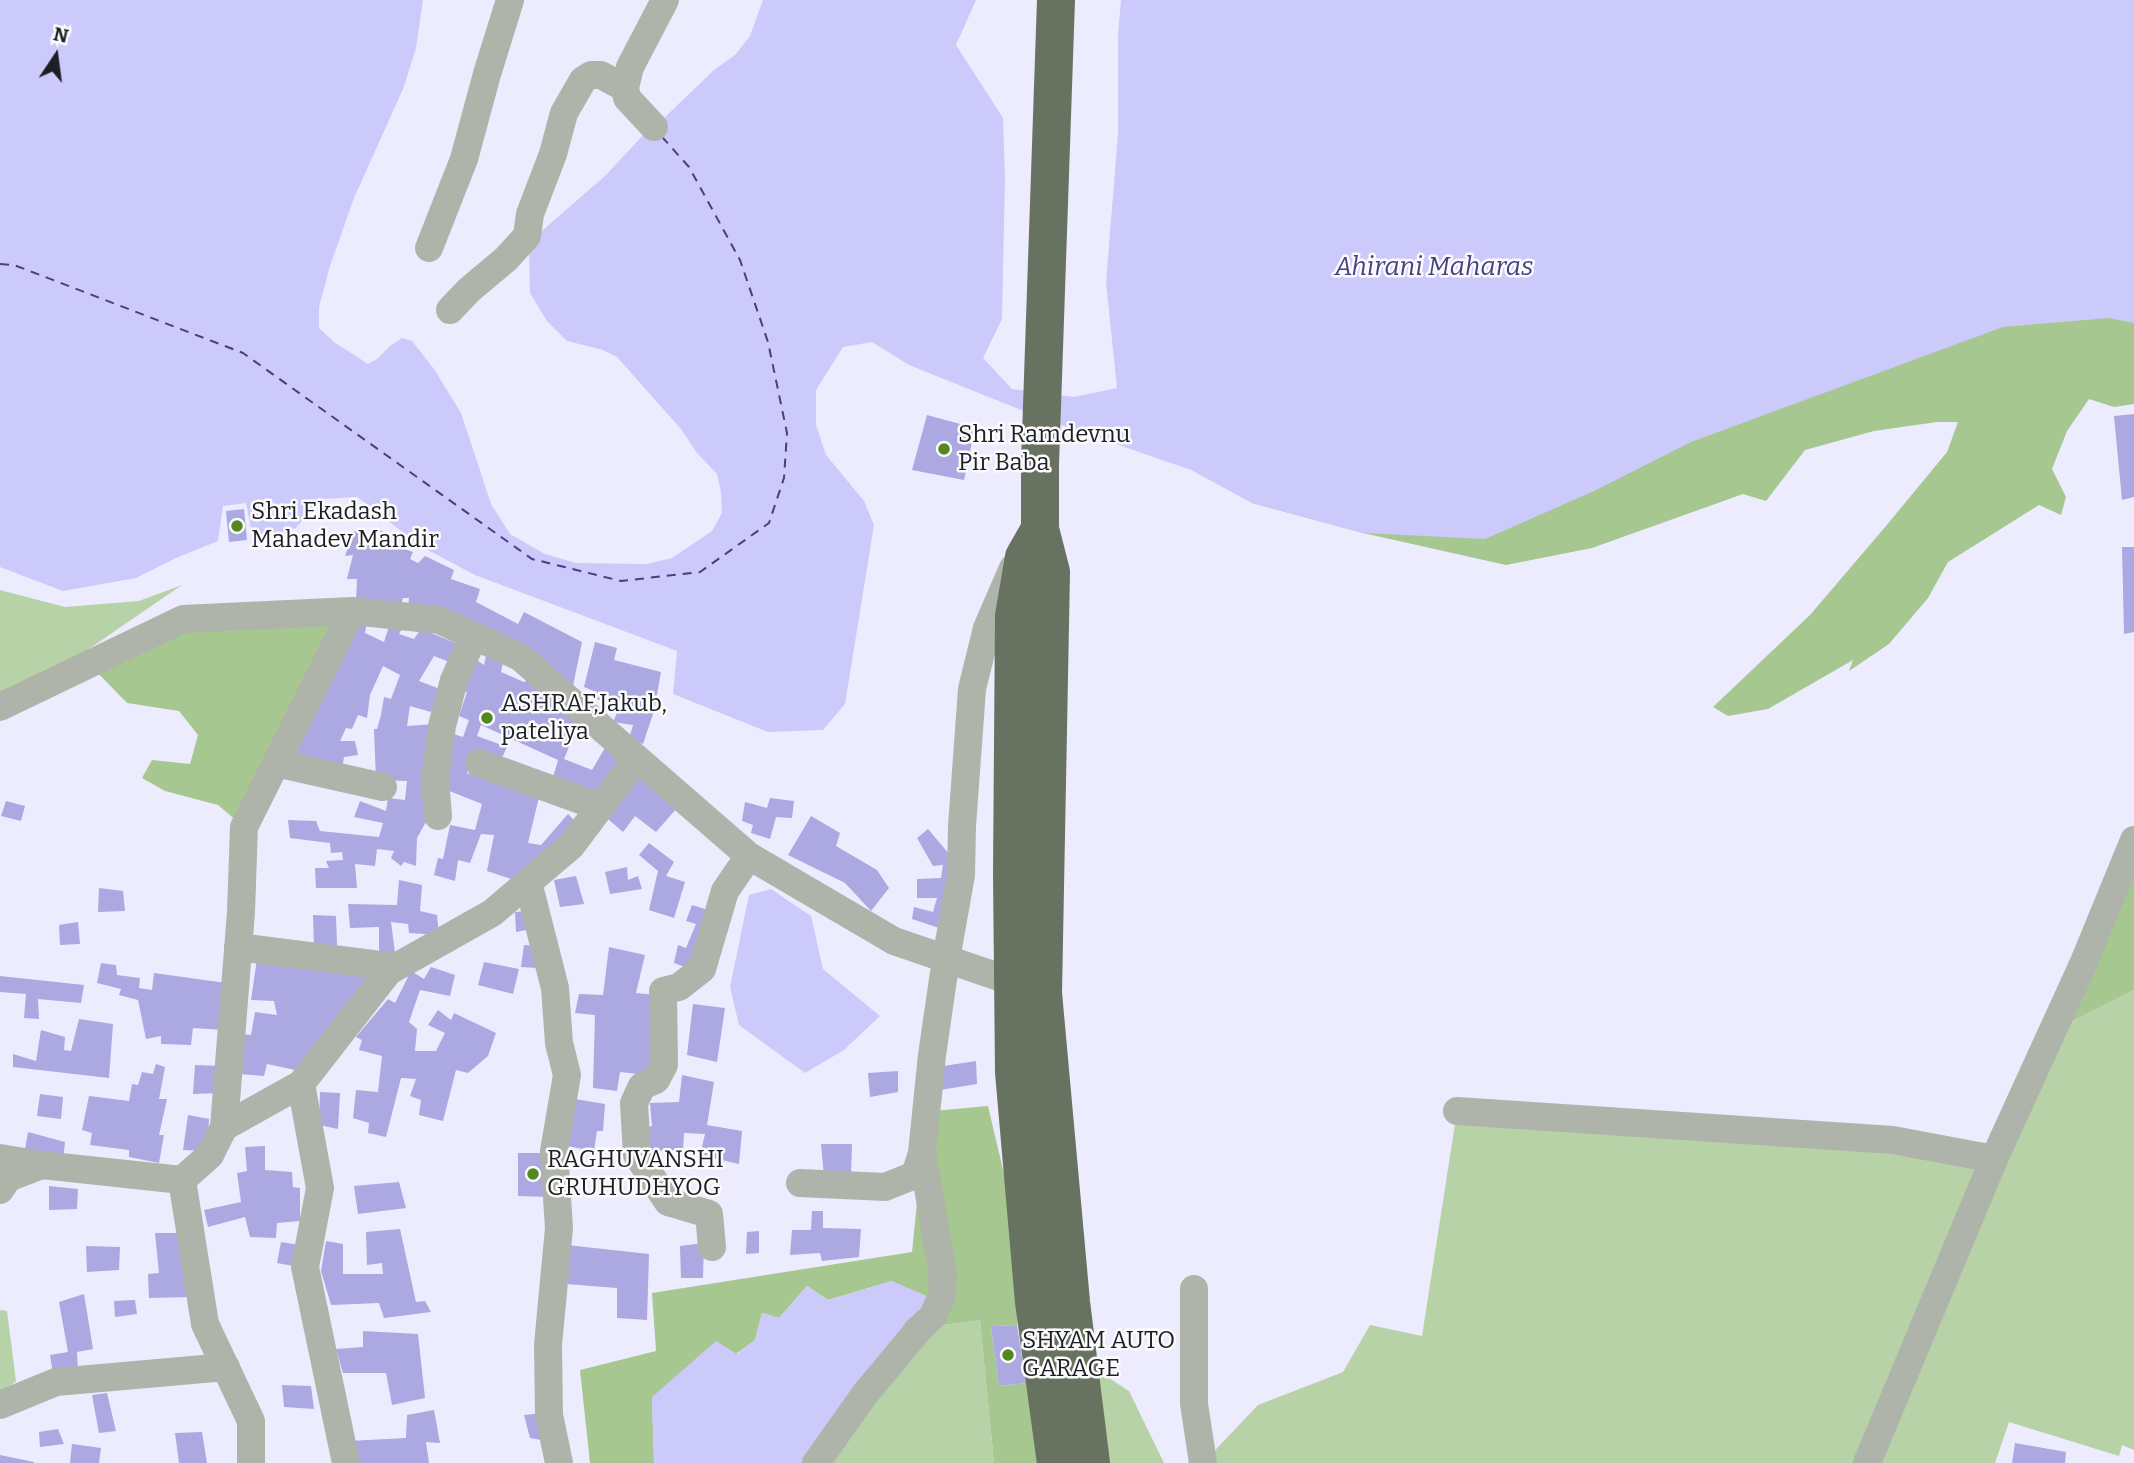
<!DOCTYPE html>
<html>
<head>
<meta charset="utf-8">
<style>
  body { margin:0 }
  #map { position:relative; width:2134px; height:1463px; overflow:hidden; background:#ececfe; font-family:Bitter,serif }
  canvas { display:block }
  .north { position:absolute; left:21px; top:21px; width:70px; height:70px; -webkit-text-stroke:5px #fbfbfb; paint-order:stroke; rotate:13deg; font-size:19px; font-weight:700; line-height:28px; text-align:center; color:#1e1e26 }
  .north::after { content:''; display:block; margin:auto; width:24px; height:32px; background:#1e1e26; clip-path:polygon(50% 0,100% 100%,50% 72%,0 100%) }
</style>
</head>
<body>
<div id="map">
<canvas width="2134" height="1463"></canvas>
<div class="north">N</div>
</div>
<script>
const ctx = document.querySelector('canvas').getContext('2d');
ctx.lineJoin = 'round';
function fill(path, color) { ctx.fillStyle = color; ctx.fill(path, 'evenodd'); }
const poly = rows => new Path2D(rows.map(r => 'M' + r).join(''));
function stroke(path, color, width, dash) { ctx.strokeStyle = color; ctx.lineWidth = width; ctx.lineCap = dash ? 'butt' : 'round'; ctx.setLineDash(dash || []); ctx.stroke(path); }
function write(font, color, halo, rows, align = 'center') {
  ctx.font = font + ' Bitter,serif'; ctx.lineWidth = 5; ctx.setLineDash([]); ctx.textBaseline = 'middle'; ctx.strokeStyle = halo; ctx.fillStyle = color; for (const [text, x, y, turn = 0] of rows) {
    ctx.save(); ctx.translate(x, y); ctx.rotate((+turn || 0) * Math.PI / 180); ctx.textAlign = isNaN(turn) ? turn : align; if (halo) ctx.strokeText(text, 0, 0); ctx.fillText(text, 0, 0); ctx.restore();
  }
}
const green = poly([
  [182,585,13,701,0,707,0,590,65,607,139,601],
  [2134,990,2134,1450,2122,1445,2119,1456,2009,1422,1995,1463,1203,1463,1258,1405,1343,1372,1370,1325,1422,1336,1457,1111,1994,1159,2052,1031],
  [0,1310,7,1311,16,1381,0,1395],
  [980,1320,994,1463,825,1463,920,1328],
  [1078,1358,1129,1391,1164,1463,1091,1463]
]);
const forest = poly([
  [2134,262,2134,404,2114,407,2089,399,2067,431,2052,469,2066,497,2061,515,2039,505,1948,562,1928,598,1889,644,1849,671,1853,660,1768,709,1728,716,1713,707,1810,615,1886,526,1947,452,1958,422,1937,422,1874,431,1805,450,1766,501,1743,494,1592,548,1506,565,1363,533,1252,503],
  [352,611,244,827,218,805,165,791,142,778,152,760,190,764,198,735,179,711,127,703,89,664,183,619],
  [2134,838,2134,990,2052,1031],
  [988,1106,1021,1246,1017,1325,991,1326,999,1386,1026,1383,1044,1463,994,1463,980,1320,920,1328,860,1387,907,1320,924,1306,892,1281,828,1300,807,1286,779,1318,762,1313,755,1340,736,1354,652,1397,654,1463,590,1463,580,1370,656,1351,652,1293,912,1252,922,1153,933,1111]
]);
const water = poly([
  [0,0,423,0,416,48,403,89,354,198,330,266,319,307,319,328,334,342,368,364,377,359,390,346,402,338,412,341,434,369,461,413,491,504,510,534,545,554,576,563,647,564,672,558,712,531,722,513,721,492,717,474,697,453,681,429,617,357,603,350,567,341,547,321,530,293,529,248,543,230,606,175,644,134,663,119,714,70,735,55,750,36,763,0,976,0,956,45,1003,118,1005,178,1002,319,983,358,1012,389,1074,397,1117,388,1106,282,1118,134,1118,35,1121,0,2134,0,2134,323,2109,318,2003,327,1691,442,1594,491,1485,539,1363,533,1252,503,1191,470,1041,418,909,365,872,342,843,347,816,390,816,425,826,455,864,501,874,525,845,704,823,730,768,732,673,694,677,651,475,575,422,547,357,497,320,499,296,528,254,542,246,503,223,506,218,541,176,558,136,578,63,591,0,567],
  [771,889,811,916,823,969,880,1016,844,1050,805,1073,739,1025,730,987,749,895],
  [892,1281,929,1297,924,1306,907,1320,806,1463,654,1463,652,1397,716,1341,737,1354,755,1340,762,1313,779,1318,807,1286,828,1300]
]);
const ferry = poly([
  [0,264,14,265,243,353,532,559,621,581,700,572,769,523,784,478,787,433,768,342,740,260,689,167,663,138]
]);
const building = poly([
  [2134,414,2134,497,2122,500,2114,416],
  [927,415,975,428,964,480,912,470],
  [244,509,247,540,229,542,226,511],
  [376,528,398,539,396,546,413,552,410,559,418,563,425,556,454,570,451,579,480,589,476,602,518,624,524,612,582,642,573,686,408,606,409,598,403,598,401,605,356,601,357,579,347,579,353,555,345,556,354,531,370,537],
  [2122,547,2134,547,2134,632,2124,634],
  [356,621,367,622,365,633,384,642,390,623,403,627,399,634,414,639,421,629,458,644,452,663,434,656,419,681,440,689,431,712,410,706,407,726,436,724,432,811,417,838,416,866,404,862,401,866,391,858,394,851,377,849,375,866,355,864,357,888,316,888,315,868,329,868,326,861,343,860,342,852,331,853,330,843,290,838,288,820,316,821,320,831,379,837,383,823,354,817,360,801,386,811,388,798,405,800,407,781,376,780,374,729,377,729,381,715,384,697,391,699,400,675,383,666,370,695,367,718,358,715,352,729,346,728,340,741,355,741,358,755,344,757,342,770,295,757],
  [595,642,617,648,614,660,661,672,654,711,643,744,629,739,633,725,613,722,617,713,604,711,604,701,596,699,596,692,584,687],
  [471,656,484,665,486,656,503,663,501,672,524,682,530,678,590,730,581,742,573,737,564,759,592,770,606,746,620,757,598,799,551,784,558,760,481,725,477,736,507,747,499,764,473,754,467,773,540,793,528,843,541,845,568,814,580,826,517,881,487,871,494,835,481,834,470,863,458,860,455,881,434,875,438,858,443,859,450,825,475,830,482,804,442,788,450,733,463,737,469,720,459,716,467,692,458,691],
  [642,775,677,808,656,832,635,816,623,832,608,819],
  [770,798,794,801,792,818,776,817,770,839,751,833,753,825,742,821,745,802,767,808],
  [6,801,25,806,21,821,1,816],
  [811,816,840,833,836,846,877,870,889,888,871,911,845,883,788,855],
  [928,829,950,855,939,928,912,919,914,907,933,912,937,898,917,898,917,879,941,878,943,865,933,866,917,838],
  [649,843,674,862,666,876,685,882,674,918,649,910,658,871,639,855],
  [627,867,628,880,638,876,642,889,610,894,605,872],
  [576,876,584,904,560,907,554,880],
  [399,880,422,885,420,911,437,915,439,935,409,933,408,924,391,922,395,953,379,954,379,927,350,928,348,904,397,905],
  [99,888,123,891,125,911,98,912],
  [692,905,714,912,699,964,685,967,674,963,678,945,686,948,696,924,686,921],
  [529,911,532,929,516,932,515,912],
  [313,915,336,916,337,945,314,946],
  [78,922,80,944,60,945,59,925],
  [524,945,539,946,538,968,521,967],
  [609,947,645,955,636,993,656,995,657,1065,648,1065,647,1075,620,1072,617,1091,593,1088,595,1015,575,1013,579,994,603,995],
  [257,959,373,977,300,1071,267,1064,264,1076,239,1074,243,1034,251,1035,255,1012,277,1015,274,1001,251,1000],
  [484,962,519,969,513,994,478,985],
  [101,963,116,965,117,975,140,978,139,988,152,990,154,973,226,983,224,1030,193,1028,191,1045,161,1044,161,1036,146,1039,138,1000,119,995,121,989,97,983],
  [431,967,455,975,450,996,420,990,409,1022,417,1029,415,1051,436,1051,445,1033,428,1025,438,1010,451,1020,454,1013,496,1033,488,1056,468,1073,456,1070,443,1121,419,1115,421,1100,410,1096,416,1079,401,1078,386,1137,368,1133,369,1123,353,1118,356,1090,378,1092,382,1056,359,1050,362,1040,356,1037,388,999,395,1003,411,971,424,979],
  [0,976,84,985,81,1003,38,999,39,1019,24,1018,26,994,0,992],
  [693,1004,725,1008,717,1062,687,1055],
  [79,1019,113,1024,109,1078,13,1067,13,1054,36,1061,41,1030,65,1037,64,1050,71,1051],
  [976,1061,977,1084,940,1090,937,1067],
  [156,1064,165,1067,159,1099,167,1099,159,1135,164,1135,159,1163,129,1157,129,1150,90,1145,92,1133,82,1130,89,1096,129,1101,132,1084,138,1085,142,1072,153,1074],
  [195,1065,221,1066,219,1093,193,1094],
  [898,1071,898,1092,870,1097,868,1073],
  [682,1075,714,1082,707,1125,742,1131,739,1164,700,1155,705,1134,684,1133,683,1150,646,1151,645,1128,652,1126,650,1103,679,1102],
  [320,1092,340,1093,338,1129,319,1125],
  [40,1094,63,1097,61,1119,37,1116],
  [575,1099,605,1104,603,1131,597,1131,594,1151,567,1146],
  [188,1115,209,1119,207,1151,183,1150],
  [28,1132,65,1142,63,1160,24,1155],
  [821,1144,852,1144,851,1175,824,1176],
  [265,1146,265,1170,292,1172,293,1187,300,1188,300,1221,277,1223,276,1238,250,1237,245,1217,208,1227,204,1210,241,1202,237,1173,247,1171,245,1147],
  [518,1153,549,1153,548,1197,518,1196],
  [399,1182,406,1208,358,1214,354,1186],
  [49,1186,78,1189,77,1209,49,1210],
  [812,1211,823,1211,823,1228,861,1229,859,1257,822,1261,820,1253,790,1255,792,1230,811,1230],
  [400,1229,416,1302,425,1301,431,1312,384,1318,379,1303,331,1305,321,1271,326,1241,343,1244,343,1274,383,1274,382,1263,367,1265,366,1232],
  [759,1231,759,1253,746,1254,747,1232],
  [155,1233,183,1233,192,1297,149,1298,148,1274,159,1273],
  [281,1242,305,1246,299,1267,277,1263],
  [704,1243,703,1278,681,1278,680,1246],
  [567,1245,649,1254,647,1320,617,1318,617,1288,566,1284],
  [86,1246,120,1247,119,1270,87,1272],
  [84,1294,93,1349,77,1352,78,1372,53,1374,50,1355,68,1352,59,1302],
  [135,1300,137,1314,115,1317,114,1301],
  [1017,1325,1026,1383,999,1386,991,1326],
  [363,1331,418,1334,425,1398,392,1405,386,1373,343,1373,336,1349,363,1347],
  [282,1385,311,1386,314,1409,284,1407],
  [107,1393,116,1431,99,1433,92,1395],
  [434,1410,440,1443,426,1442,429,1463,354,1463,349,1441,406,1438,407,1415],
  [542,1413,547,1441,530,1438,524,1415],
  [58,1429,64,1444,40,1447,39,1432],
  [202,1432,207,1463,179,1463,175,1433],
  [2015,1443,2066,1452,2065,1463,2012,1463],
  [72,1444,101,1448,99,1463,70,1463],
  [0,1455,34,1462,34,1463,0,1463]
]);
const minor = poly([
  [654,127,627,98,625,88,630,67,665,0],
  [429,248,464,159,487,74,510,0],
  [450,310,469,290,506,259,527,236,530,214,553,154,564,113,583,80,591,75,601,75,625,88],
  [0,707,183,619,352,611,439,620,520,657,749,856,894,941,1028,987],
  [276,763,383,787],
  [479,763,600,807],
  [438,816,435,780,442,726,454,680,474,636],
  [528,882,555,988,559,1043,567,1075,554,1151,559,1228,548,1345,549,1415,559,1463],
  [238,947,396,967],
  [1457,1111,1893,1140,1994,1159],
  [224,1127,241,912,244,827,352,611],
  [0,1158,42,1165],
  [800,1183,885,1187,915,1175,922,1153,932,1055,946,959,961,875,962,826,972,689,987,628,1013,568],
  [0,1190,8,1178,42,1165,182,1180],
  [712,1247,709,1214,668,1202,637,1155,634,1103,642,1086,656,1080,664,1065,663,991,679,987,702,969,725,891,749,856],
  [1194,1289,1194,1404,1203,1463],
  [0,1405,56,1382,226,1367],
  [251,1463,251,1421,205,1324,182,1180,210,1155,224,1127,301,1084],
  [346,1463,305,1267,320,1188,301,1084,389,971,492,913,571,846,636,760],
  [816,1463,865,1394,920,1328,933,1316,942,1295,943,1276,922,1153],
  [1867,1463,1994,1159,2084,962,2134,840]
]);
const highway = poly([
  [1056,0,1040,464,1040,529,1051,572,1043,993,1071,1302,1091,1463],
  [1040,529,1024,557,1014,616,1012,874,1014,1072,1034,1302,1056,1463]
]);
const markers = [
  [944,449,7,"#538821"],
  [237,526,7,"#538821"],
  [487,718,7,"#538821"],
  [533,1174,7,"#538821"],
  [1008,1355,7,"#538821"]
];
const poiNames = [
  ["Shri Ramdevnu",958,435],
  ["Pir Baba",958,463],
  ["Shri Ekadash",251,512],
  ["Mahadev Mandir",251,540],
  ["ASHRAF,Jakub,",501,704],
  ["pateliya",501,732],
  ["RAGHUVANSHI",547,1160],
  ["GRUHUDHYOG",547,1188],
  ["SHYAM AUTO",1022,1341],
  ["GARAGE",1022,1369]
];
const waterNames = [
  ["Ahirani Maharas",1434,268]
];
fill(green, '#b8d2a8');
fill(forest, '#a6c790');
fill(water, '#cccafa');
stroke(ferry, '#473e84', 2, [9, 7]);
fill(building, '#aba8e2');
stroke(minor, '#afb4ab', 28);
stroke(highway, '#677360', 38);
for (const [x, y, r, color] of markers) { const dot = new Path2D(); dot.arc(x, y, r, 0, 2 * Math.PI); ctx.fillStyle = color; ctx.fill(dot); stroke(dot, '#fbfbfb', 2.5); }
write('24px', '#1e1e26', '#fbfbfb', poiNames, 'left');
write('italic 26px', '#473e84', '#fbfbfb', waterNames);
</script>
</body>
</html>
